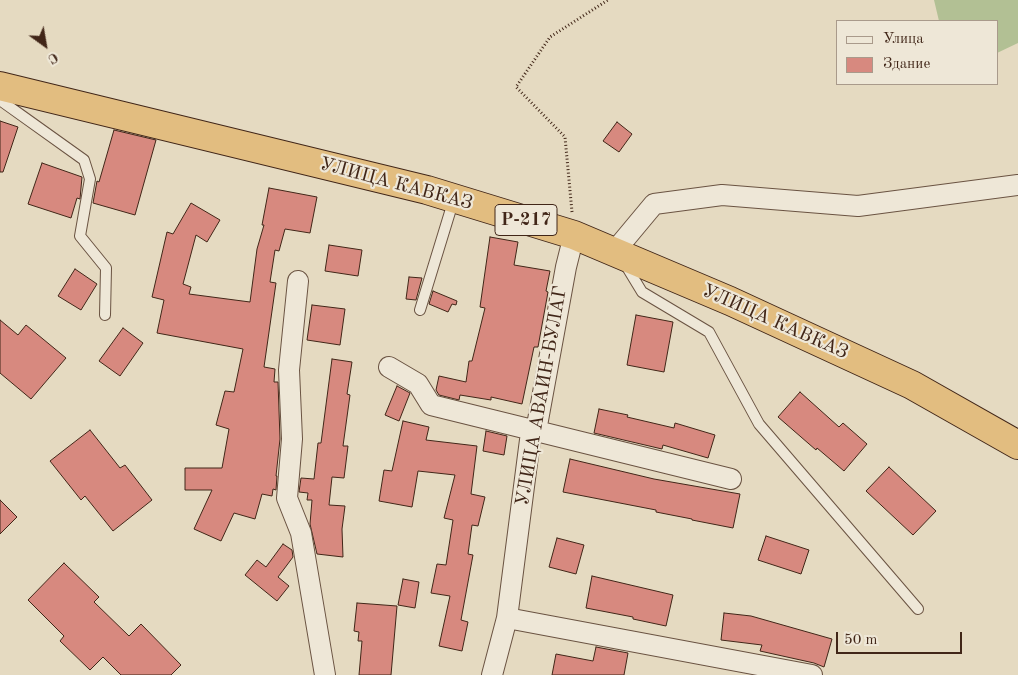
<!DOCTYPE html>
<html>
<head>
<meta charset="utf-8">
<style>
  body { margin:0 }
  #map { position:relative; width:1018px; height:675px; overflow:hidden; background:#e5dac1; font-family:"Old Standard TT",serif }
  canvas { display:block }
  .legend { position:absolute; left:836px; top:20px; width:162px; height:65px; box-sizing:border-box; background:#eee7d7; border:1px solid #a99a8b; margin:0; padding:6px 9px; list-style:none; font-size:15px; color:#412618 }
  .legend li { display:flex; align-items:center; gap:10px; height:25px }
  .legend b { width:25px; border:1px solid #a99a8b }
  .north { position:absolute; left:20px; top:20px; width:50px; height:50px; -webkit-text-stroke:4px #eee7d7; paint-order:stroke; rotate:148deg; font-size:14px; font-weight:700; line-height:20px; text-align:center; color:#412618 }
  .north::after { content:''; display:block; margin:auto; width:18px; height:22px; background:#412618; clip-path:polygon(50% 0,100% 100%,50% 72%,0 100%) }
  .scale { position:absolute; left:836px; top:632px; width:126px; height:22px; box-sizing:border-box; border:2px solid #412618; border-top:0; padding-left:6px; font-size:15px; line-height:18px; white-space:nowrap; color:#412618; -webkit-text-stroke:4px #eee7d7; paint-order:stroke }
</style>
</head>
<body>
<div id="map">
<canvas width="1018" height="675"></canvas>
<ul class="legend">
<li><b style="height:6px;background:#eee7d7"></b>Улица</li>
<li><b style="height:14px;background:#d7897f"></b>Здание</li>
</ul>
<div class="north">С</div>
<div class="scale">50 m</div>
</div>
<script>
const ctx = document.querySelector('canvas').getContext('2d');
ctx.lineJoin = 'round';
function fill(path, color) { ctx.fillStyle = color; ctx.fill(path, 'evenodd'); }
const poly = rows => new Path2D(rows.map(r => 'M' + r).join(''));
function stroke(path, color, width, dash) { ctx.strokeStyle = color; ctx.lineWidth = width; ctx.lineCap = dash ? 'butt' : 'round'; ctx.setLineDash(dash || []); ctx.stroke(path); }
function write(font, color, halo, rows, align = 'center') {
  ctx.font = font + ' "Old Standard TT",serif'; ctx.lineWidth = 4.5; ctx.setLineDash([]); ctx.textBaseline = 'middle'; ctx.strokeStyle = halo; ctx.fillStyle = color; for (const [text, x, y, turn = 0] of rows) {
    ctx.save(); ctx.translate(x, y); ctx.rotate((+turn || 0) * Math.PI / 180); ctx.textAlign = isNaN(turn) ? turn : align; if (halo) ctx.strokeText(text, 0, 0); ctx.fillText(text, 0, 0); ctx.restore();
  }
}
const green = poly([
  [934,0,1018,0,1018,43,997,53,997,21,939,21]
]);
const building = poly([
  [0,121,18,127,3,172,0,172,0,121],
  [617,122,632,134,619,152,603,141,617,122],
  [114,130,156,140,135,215,93,203,97,181,99,182,114,130],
  [42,163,82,177,80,199,77,198,71,218,28,204,42,163],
  [269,188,317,197,310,233,285,229,279,251,275,250,270,282,276,283,264,367,275,369,274,382,278,382,280,439,276,476,277,476,276,490,273,489,272,496,262,494,255,519,234,513,221,541,194,529,212,490,185,490,185,468,222,468,229,429,216,425,225,391,234,392,243,349,157,333,164,300,152,297,167,232,173,234,191,203,220,220,207,242,196,235,183,284,191,287,189,294,250,302,257,249,264,225,262,225,269,188],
  [490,237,518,242,514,265,550,271,546,291,548,292,538,347,534,347,522,404,491,397,491,400,460,395,459,400,439,395,436,390,439,376,466,382,469,361,472,361,485,308,480,307,490,237],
  [329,245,362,250,358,276,325,271,329,245],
  [75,269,97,284,81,310,58,296,75,269],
  [409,277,422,278,416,300,406,299,409,277],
  [433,291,457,301,456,305,452,304,448,312,429,304,433,291],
  [312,305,345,309,340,345,307,340,312,305],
  [636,315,673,322,664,372,627,365,636,315],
  [0,320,18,335,26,325,66,358,31,399,0,373,0,320],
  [123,328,143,343,120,376,99,361,123,328],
  [332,359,352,362,347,394,350,395,343,446,348,446,344,478,332,477,329,505,345,506,342,529,343,557,317,554,310,524,312,500,307,500,308,493,299,492,301,478,314,479,318,443,321,443,332,359],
  [397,386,410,393,399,421,385,415,397,386],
  [800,392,839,427,843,423,867,444,844,471,817,448,816,450,778,417,800,392],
  [599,409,628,415,627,417,674,428,675,423,715,435,708,458,663,445,662,449,594,433,599,409],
  [403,421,429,427,426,440,477,446,471,494,485,497,478,526,472,525,468,554,473,555,461,620,468,622,462,651,439,646,450,596,431,593,437,564,446,565,453,520,444,518,455,475,418,471,412,507,379,501,384,470,392,471,403,421],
  [90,430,120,468,125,465,152,500,113,531,85,496,81,500,50,461,90,430],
  [486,431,507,436,504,455,483,451,486,431],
  [570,459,654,479,740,494,733,528,692,520,692,519,656,512,656,510,563,492,570,459],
  [889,467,936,511,913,535,866,491,889,467],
  [0,500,17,517,0,534,0,500],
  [766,536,809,550,801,574,758,560,766,536],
  [557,538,584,545,576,574,549,567,557,538],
  [283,544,292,550,293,557,278,577,289,586,277,601,245,575,257,560,266,567,283,544],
  [64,563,99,597,94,602,129,636,141,624,181,665,171,675,121,675,103,657,90,670,60,641,64,636,28,600,64,563],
  [592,576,673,595,666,626,633,619,633,617,586,608,592,576],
  [403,579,419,582,415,608,398,605,403,579],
  [357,603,397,606,391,675,359,675,362,641,358,641,359,632,354,631,357,603],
  [724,613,751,616,832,639,824,667,814,663,760,651,762,645,721,640,724,613],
  [596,647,628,653,624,675,552,675,556,654,593,661,596,647]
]);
const path = poly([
  [572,212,565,137,516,87,550,37,608,0]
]);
const service = poly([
  [0,100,84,160,90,179,80,236,106,268,105,315],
  [625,264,642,292,709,332,759,424,918,609],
  [420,310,454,199]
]);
const minor = poly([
  [614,252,654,204,722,195,858,206,1018,185],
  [298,281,289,370,292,439,287,498,301,533,325,675],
  [389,367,418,384,431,405,731,479],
  [507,618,812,675],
  [492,675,507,618,530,440,536,431,566,267,574,235]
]);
const trunk = poly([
  [0,86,427,190,574,235,730,301,912,385,1018,445]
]);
const shields = [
  [526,220,62]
];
const shieldNames = [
  ["Р-217",526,220]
];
const streetNames = [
  ["УЛИЦА КАВКАЗ",396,184,15],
  ["УЛИЦА КАВКАЗ",775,322,24],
  ["УЛИЦА АВАИН-БУЛАГ",542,396,-80]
];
fill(green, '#b2c094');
fill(building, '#d7897f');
stroke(building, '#412618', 1);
stroke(service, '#6a5342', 12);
stroke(minor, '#6a5342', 22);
stroke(trunk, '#412618', 30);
stroke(path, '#412618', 3, [1, 2.5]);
stroke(service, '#eee7d7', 10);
stroke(minor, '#eee7d7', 20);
stroke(trunk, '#e2bd80', 28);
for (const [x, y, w] of shields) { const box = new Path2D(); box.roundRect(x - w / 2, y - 15.5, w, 31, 4); ctx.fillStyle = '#eee7d7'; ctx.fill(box); stroke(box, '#412618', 1); }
write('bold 18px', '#412618', null, shieldNames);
write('19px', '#412618', '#eee7d7', streetNames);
</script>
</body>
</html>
